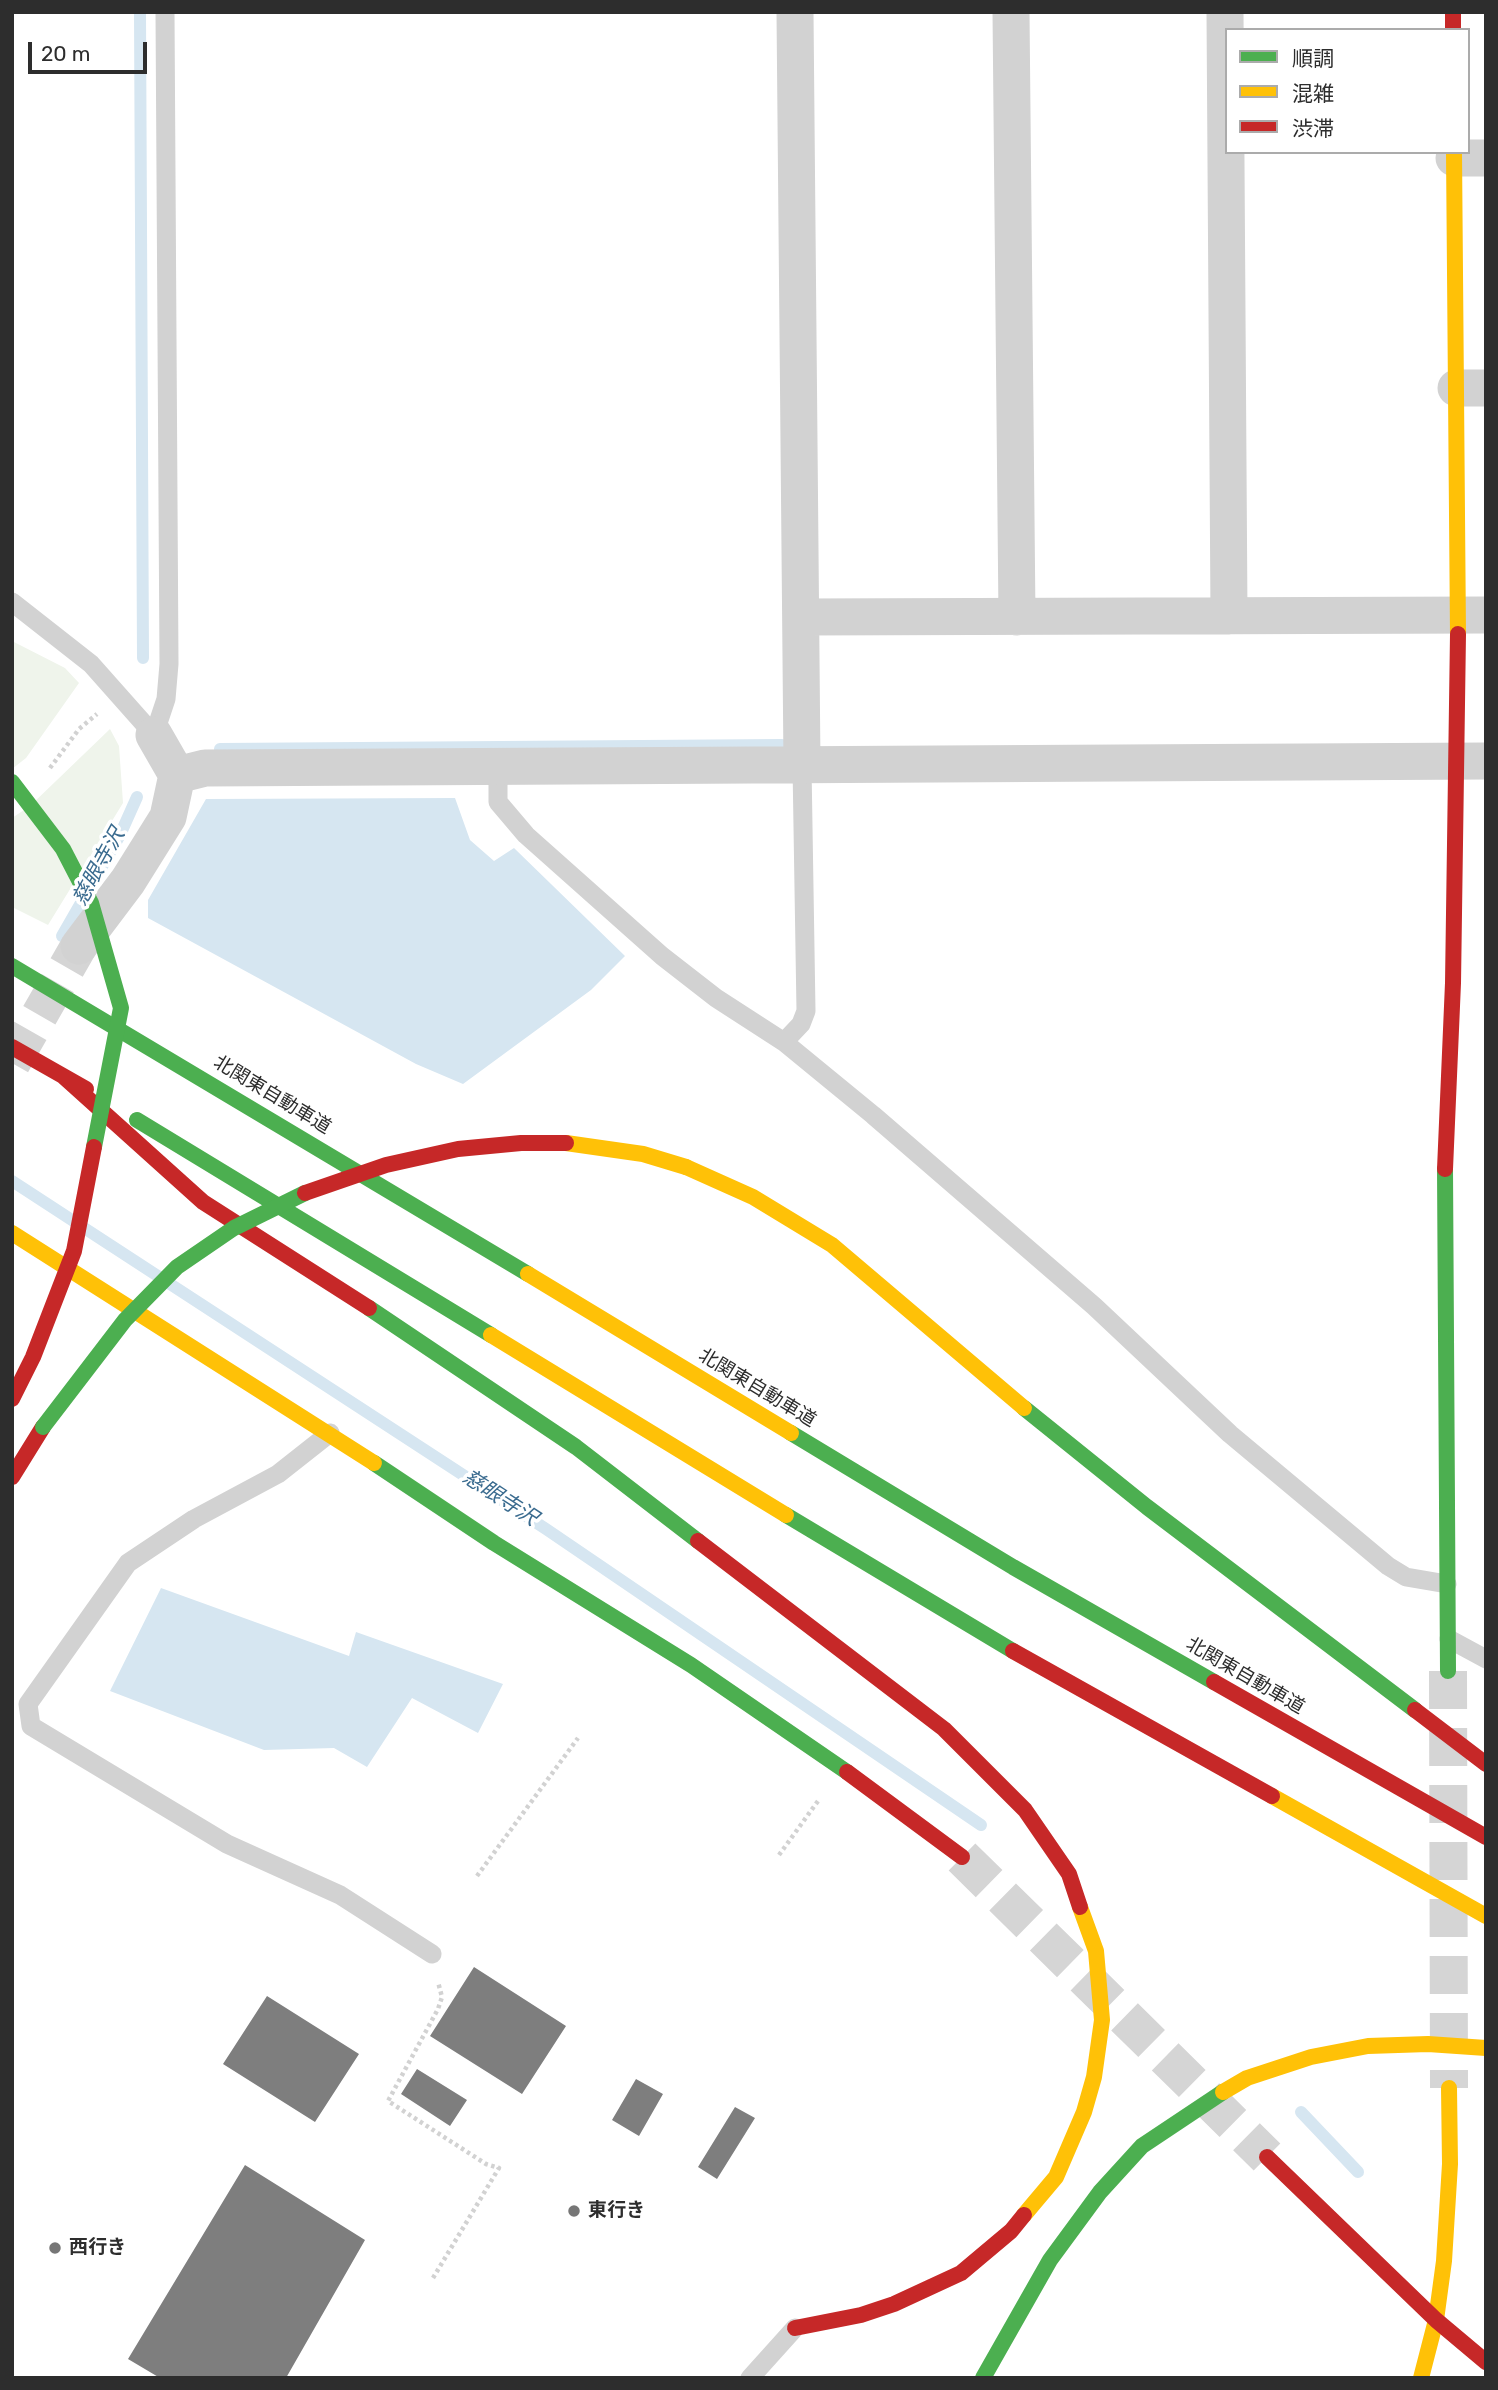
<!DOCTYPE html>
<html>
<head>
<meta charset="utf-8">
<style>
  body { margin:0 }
  #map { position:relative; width:1498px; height:2390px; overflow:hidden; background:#fff; font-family:Rubik,"Noto Sans JP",sans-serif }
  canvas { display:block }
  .frame { position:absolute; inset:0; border:14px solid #2d2d2d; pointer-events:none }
  .legend { position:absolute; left:1225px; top:28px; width:245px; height:126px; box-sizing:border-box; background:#fff; border:2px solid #ababab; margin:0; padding:9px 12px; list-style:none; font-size:21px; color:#2d2d2d }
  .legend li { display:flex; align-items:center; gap:14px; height:35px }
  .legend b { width:35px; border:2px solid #ababab }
  .scale { position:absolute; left:28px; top:42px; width:119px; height:32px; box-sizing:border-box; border:4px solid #2d2d2d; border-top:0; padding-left:9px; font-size:21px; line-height:24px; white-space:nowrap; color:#2d2d2d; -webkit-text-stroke:5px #fff; paint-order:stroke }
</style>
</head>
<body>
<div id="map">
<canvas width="1498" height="2390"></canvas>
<div class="frame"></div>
<ul class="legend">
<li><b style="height:9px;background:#4caf50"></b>順調</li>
<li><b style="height:9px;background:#ffc107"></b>混雑</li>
<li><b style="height:9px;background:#c62828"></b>渋滞</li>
</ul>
<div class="scale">20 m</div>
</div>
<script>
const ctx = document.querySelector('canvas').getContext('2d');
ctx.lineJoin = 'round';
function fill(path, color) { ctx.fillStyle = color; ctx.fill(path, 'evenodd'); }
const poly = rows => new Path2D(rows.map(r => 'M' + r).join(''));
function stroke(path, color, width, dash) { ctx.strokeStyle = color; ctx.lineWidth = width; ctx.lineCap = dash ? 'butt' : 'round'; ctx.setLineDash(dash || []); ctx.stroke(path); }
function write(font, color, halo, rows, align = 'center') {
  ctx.font = font + ' Rubik,"Noto Sans JP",sans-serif'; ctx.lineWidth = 7; ctx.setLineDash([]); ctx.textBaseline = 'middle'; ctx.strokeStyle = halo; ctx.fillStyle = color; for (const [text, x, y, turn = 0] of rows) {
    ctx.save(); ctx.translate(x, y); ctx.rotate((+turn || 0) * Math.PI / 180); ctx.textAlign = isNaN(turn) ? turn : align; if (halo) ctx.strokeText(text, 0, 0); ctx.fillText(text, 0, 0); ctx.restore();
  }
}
const green = poly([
  [12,641,65,668,79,683,26,758,12,769],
  [110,729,119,746,123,803,48,925,12,907,12,818,30,806]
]);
const water = poly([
  [455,798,470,840,494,861,514,848,625,956,591,990,463,1084,416,1064,148,918,148,900,206,799],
  [161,1588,349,1656,356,1632,503,1684,478,1733,412,1698,367,1767,334,1748,264,1750,110,1691]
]);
const stream = poly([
  [140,12,143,658],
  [220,749,782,745],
  [62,936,120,835,137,797],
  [12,1181,546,1529,981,1825],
  [1301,2112,1358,2172]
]);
const building = poly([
  [474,1967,566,2026,522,2094,430,2036],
  [267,1996,359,2054,315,2122,223,2064],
  [417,2069,467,2100,450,2126,401,2094],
  [636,2079,663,2094,639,2136,612,2120],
  [735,2107,755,2118,717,2179,698,2167],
  [245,2165,365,2240,286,2378,160,2378,128,2359]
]);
const streetTunnel = poly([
  [12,1063,79,946]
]);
const secondaryTunnel = poly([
  [1448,1671,1449,2088],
  [962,1857,1267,2157]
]);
const path = poly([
  [50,768,79,729,97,714],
  [779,1855,818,1801],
  [477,1876,578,1738],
  [433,2278,499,2168,486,2164,388,2101,438,2009,442,1997,438,1982]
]);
const lane = poly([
  [12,602,91,664,154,735,166,699,169,664,165,12],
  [498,768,498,802,526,835,662,956,716,998,784,1042,873,1115,1094,1306,1230,1434,1388,1566,1406,1577,1447,1584],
  [784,1042,801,1024,806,1011,802,765],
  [330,1433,278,1474,194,1519,128,1563,28,1704,31,1726,227,1844,340,1895,432,1954],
  [1449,1639,1486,1659],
  [750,2378,795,2328]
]);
const street = poly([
  [795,12,802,765],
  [1011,12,1017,617],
  [1225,12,1229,616],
  [1454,158,1486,158],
  [1456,388,1486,388],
  [803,617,1486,615],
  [177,775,205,768,1486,761],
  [79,946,128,881,168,817,177,775,154,735]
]);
const fast = poly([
  [12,966,528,1274],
  [137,1120,491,1335],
  [1445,1169,1448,1671],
  [369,1308,576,1447,698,1541],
  [1024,1408,1147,1507,1415,1710],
  [791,1433,1013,1567,1214,1682],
  [374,1463,494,1543,691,1665,847,1772],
  [786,1515,1013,1651],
  [983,2378,1050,2260,1100,2192,1142,2146,1223,2092]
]);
const slow = poly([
  [1454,152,1458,634],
  [686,1167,753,1197,832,1245,1024,1408],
  [12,1233,374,1463],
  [528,1274,791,1433],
  [491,1335,786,1515],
  [1272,1796,1486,1916],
  [1223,2092,1247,2078,1311,2057,1368,2046,1428,2044,1486,2048],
  [1024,2215,1056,2177,1084,2112,1094,2077,1102,2020,1096,1951,1080,1907],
  [1421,2378,1436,2320,1444,2261,1450,2164,1449,2088]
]);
const jam = poly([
  [1453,12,1453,30],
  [12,1047,86,1089],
  [63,1076,203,1202,369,1308],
  [1445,1169,1453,983,1458,634],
  [12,1477,43,1427],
  [698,1541,944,1729,1025,1810,1069,1874,1080,1907],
  [1013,1651,1272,1796],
  [1214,1682,1486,1837],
  [1415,1710,1486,1764],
  [847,1772,962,1857],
  [1267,2157,1436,2320,1486,2362],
  [795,2328,861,2315,894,2304,961,2273,1011,2231,1024,2215]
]);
const fastBridge = poly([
  [12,782,63,849,91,903,121,1008,94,1147],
  [43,1427,125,1320,177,1267,234,1228,305,1193]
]);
const slowBridge = poly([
  [566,1143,643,1154,686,1167]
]);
const jamBridge = poly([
  [305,1193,386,1165,458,1149,521,1143,566,1143],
  [12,1399,33,1357,74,1251,94,1147]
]);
const markers = [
  [574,2211,7,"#767676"],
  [55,2248,7,"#767676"]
];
const streetNames = [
  ["北関東自動車道",272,1095,31],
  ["北関東自動車道",757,1388,31],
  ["北関東自動車道",1245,1676,30]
];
const poiNames = [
  ["東行き",588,2211],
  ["西行き",69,2248]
];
const waterNames = [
  ["慈眼寺沢",99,867,-61],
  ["慈眼寺沢",500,1498,33]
];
fill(green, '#eff4eb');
fill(water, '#d6e6f1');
stroke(stream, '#d6e6f1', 12);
fill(building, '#7e7e7e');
stroke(streetTunnel, '#d5d5d5', 37, [37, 18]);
stroke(secondaryTunnel, '#d5d5d5', 38, [38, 19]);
stroke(path, '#d2d2d2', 4.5, [3.5, 3.5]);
stroke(lane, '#d2d2d2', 19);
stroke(street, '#d2d2d2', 37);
stroke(fast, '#4caf50', 16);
stroke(slow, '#ffc107', 16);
stroke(jam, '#c62828', 16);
stroke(fastBridge, '#4caf50', 16);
stroke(slowBridge, '#ffc107', 16);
stroke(jamBridge, '#c62828', 16);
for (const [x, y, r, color] of markers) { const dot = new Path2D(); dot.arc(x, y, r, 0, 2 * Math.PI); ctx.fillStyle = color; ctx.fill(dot); stroke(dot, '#fff', 2.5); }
write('19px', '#2d2d2d', '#fff', streetNames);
write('bold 19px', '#2d2d2d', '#fff', poiNames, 'left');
write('italic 21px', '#3a6b8f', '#fff', waterNames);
</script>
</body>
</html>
